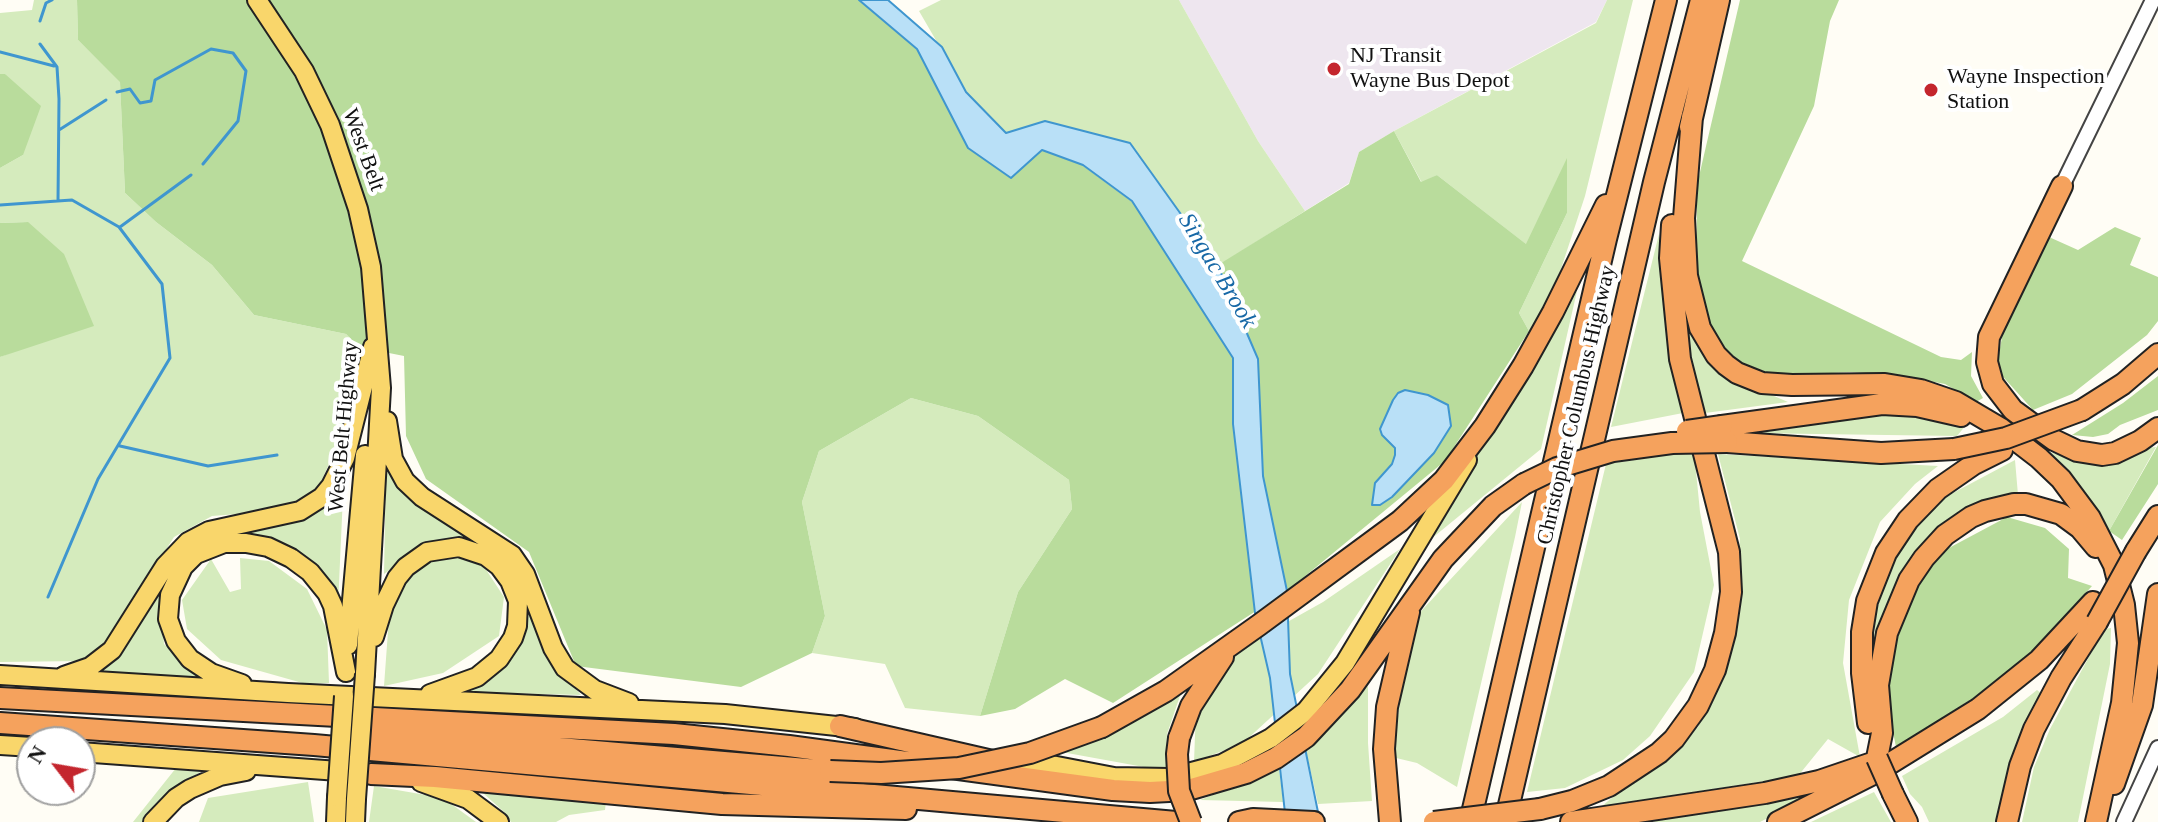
<!DOCTYPE html>
<html>
<head>
<meta charset="utf-8">
<style>
  body { margin:0 }
  #map { position:relative; width:2158px; height:822px; overflow:hidden; background:#fffdf5; font-family:Georgia,serif }
  canvas { display:block }
  .north { position:absolute; left:16px; top:726px; width:80px; height:80px; box-sizing:border-box; background:#fff; border:2px solid #a0a0a0; border-radius:50%; rotate:301deg; font-size:22px; font-weight:700; line-height:32px; text-align:center; color:#111 }
  .north::after { content:''; display:block; margin:auto; width:28px; height:36px; background:#c4262e; clip-path:polygon(50% 0,100% 100%,50% 72%,0 100%) }
</style>
</head>
<body>
<div id="map">
<canvas width="2158" height="822"></canvas>
<div class="north">N</div>
</div>
<script>
const ctx = document.querySelector('canvas').getContext('2d');
ctx.lineJoin = 'round';
function fill(path, color) { ctx.fillStyle = color; ctx.fill(path, 'evenodd'); }
const poly = rows => new Path2D(rows.map(r => 'M' + r).join(''));
function stroke(path, color, width, dash) { ctx.strokeStyle = color; ctx.lineWidth = width; ctx.lineCap = dash ? 'butt' : 'round'; ctx.setLineDash(dash || []); ctx.stroke(path); }
function write(font, color, halo, rows, align = 'center') {
  ctx.font = font + ' Georgia,serif'; ctx.lineWidth = 8; ctx.setLineDash([]); ctx.textBaseline = 'middle'; ctx.strokeStyle = halo; ctx.fillStyle = color; for (const [text, x, y, turn = 0] of rows) {
    ctx.save(); ctx.translate(x, y); ctx.rotate((+turn || 0) * Math.PI / 180); ctx.textAlign = isNaN(turn) ? turn : align; if (halo) ctx.strokeText(text, 0, 0); ctx.fillText(text, 0, 0); ctx.restore();
  }
}
const industrial = poly([
  [1179,0,1607,0,1596,22,1394,131,1359,152,1349,183,1305,211,1258,141]
]);
const green = poly([
  [34,0,77,0,78,40,120,81,125,193,156,222,212,265,254,315,346,334,359,347,340,439,317,491,276,511,212,516,174,537,108,641,82,661,0,662,0,357,30,345,28,222,0,223,0,168,23,155,5,74,0,74,0,13,32,10],
  [941,0,1179,0,1258,141,1305,211,1218,266,1130,143,1045,121,1006,134,966,92,919,11],
  [1607,0,1633,0,1585,196,1551,299,1529,331,1519,313,1567,213,1567,160,1527,245,1437,175,1422,183,1394,131,1596,23],
  [1659,234,1669,342,1683,413,1611,427],
  [1577,291,1541,449,1431,539,1490,430],
  [1679,307,1692,338,1720,373,1788,402,1705,413],
  [911,398,978,416,1069,480,1072,509,1018,592,980,716,905,708,885,664,812,653,825,616,802,502,819,451],
  [1883,412,1966,425,1957,436,1746,433],
  [2156,447,2109,531,2090,500,2049,452,2065,456],
  [1694,451,1700,512,1714,585,1694,672,1650,736,1623,760,1565,788,1527,792,1606,464],
  [1718,454,1938,466,1915,484,1880,522,1849,600,1843,663,1860,757,1828,739,1798,776,1602,806,1698,727,1727,658,1740,539],
  [2015,460,2018,495,1986,503,1889,606,1873,649,1876,612,1890,567,1909,533,1938,501],
  [386,469,407,496,481,542,424,544,384,574],
  [343,495,338,606,281,544,228,532,307,514,307,519],
  [1522,502,1515,537,1457,787,1417,763,1392,757,1412,621],
  [1400,549,1318,674,1243,743,1194,762,1196,709,1241,648,1323,602],
  [448,552,483,565,504,597,499,636,443,673,384,686,390,604,412,572],
  [240,558,269,561,307,589,327,630,329,683,306,684,221,660,187,629,182,600,211,559,230,592,241,589],
  [159,584,164,644,198,677,88,672],
  [525,603,548,656,581,695,459,692,498,666],
  [2111,628,2110,664,2078,822,2022,822,2034,767,2050,729,2104,629],
  [1368,686,1368,743,1372,801,1318,804,1305,746],
  [2037,690,2041,693,2021,739,1996,822,1929,822,1922,807,1910,794,1902,776,2003,717],
  [1181,693,1167,734,1166,771,1056,751,1123,725],
  [176,768,205,769,172,790,144,822,133,822],
  [1279,768,1283,802,1200,800],
  [1842,780,1760,822,1651,822,1740,805],
  [308,782,314,822,199,822,208,798],
  [374,786,443,798,476,822,369,822],
  [1874,792,1891,822,1811,822],
  [483,793,606,801,605,810,569,815,556,822,511,822,504,812]
]);
const forest = poly([
  [77,0,859,0,917,49,969,148,1041,150,1082,165,1218,265,1349,184,1359,152,1394,131,1421,182,1437,175,1526,244,1567,158,1567,213,1519,313,1529,331,1445,461,1287,591,1113,703,1065,679,1015,709,980,716,1018,592,1072,509,1069,480,978,416,911,398,819,451,802,502,825,616,812,653,741,687,576,666,529,552,426,479,406,436,404,356,359,347,346,334,254,315,212,265,156,222,125,193,120,82,78,40],
  [1740,0,1839,0,1830,21,1814,106,1742,261,1941,357,1961,360,1972,352,1971,376,1983,398,1976,402,1945,384,1897,375,1850,372,1780,376,1741,364,1718,342,1696,298,1697,185],
  [0,74,5,74,41,106,23,155,0,168],
  [28,222,64,254,94,326,0,357,0,223],
  [2115,227,2141,238,2130,265,2158,277,2158,321,2147,335,2072,394,2033,410,1996,369,2003,332,2049,237,2078,250],
  [2158,376,2158,410,2120,425,2108,434,2093,437,2072,435,2123,403],
  [2158,445,2158,484,2122,540,2109,531],
  [2007,517,2045,528,2069,549,2068,578,2092,586,2039,645,1986,690,1896,747,1889,712,1890,668,1899,627,1911,597,1928,569,1947,549]
]);
const water = poly([
  [859,0,888,0,942,47,966,92,1006,133,1045,121,1130,143,1218,266,1258,359,1263,476,1287,591,1290,674,1320,822,1286,822,1270,678,1255,613,1233,424,1233,358,1132,201,1083,165,1042,150,1011,178,968,148,917,49,859,0],
  [1405,390,1428,395,1448,405,1451,426,1434,453,1392,497,1380,505,1372,505,1375,483,1392,464,1395,455,1395,448,1382,435,1380,429,1393,400,1398,393,1405,390]
]);
const stream = poly([
  [40,21,46,3,52,0],
  [40,44,57,67,59,99,58,201],
  [0,52,54,66],
  [117,92,130,89,140,103,151,101,155,80,211,49,233,53,246,71,238,121,203,164],
  [59,130,106,100],
  [0,205,72,200,119,227,162,284,170,358,98,479,48,597],
  [120,227,191,175],
  [120,446,208,466,277,455]
]);
const minor = poly([
  [2062,186,2153,0],
  [2124,822,2158,748]
]);
const major = poly([
  [257,0,304,71,330,125,358,209,371,267,381,388,365,674],
  [387,421,393,459,405,481,422,497,512,555,525,574,553,648,565,668,595,690,629,703],
  [374,637,384,605,397,578,406,567,427,552,459,547,486,556,499,566,510,581,518,601,517,626,513,638,499,659,477,677,430,694],
  [348,645,365,455],
  [0,675,288,693,725,714,855,728],
  [64,676,90,667,112,650,165,566,188,542,209,531,300,511,322,497,331,486,345,458,373,347],
  [242,684,211,673,190,659,176,641,168,619,170,595,183,567,196,554,224,543,246,543,268,547,291,558,310,572,327,593,333,606,346,672],
  [0,745,32,747],
  [80,752,352,772],
  [1010,757,1114,777,1169,778,1222,764,1271,738,1306,711,1345,663,1467,460],
  [421,782,468,799,499,822],
  [153,822,176,798,190,789,220,776,246,771],
  [336,822,337,797],
  [355,822,356,799]
]);
const highway = poly([
  [1692,117,1684,218,1687,276,1700,328,1716,355,1726,365,1737,373,1762,383,1792,385,1885,384,1921,390,1956,402,2000,428,2039,458,2061,479,2090,518,2114,565,2124,605,2128,643,2122,703,2096,822],
  [1690,127,1719,0],
  [2062,186,1989,337,1987,362,1993,384,2013,410,2054,440,2077,451,2102,455,2115,453,2140,441,2158,428],
  [2082,410,2123,384,2158,354],
  [1722,426,1882,404,1917,406,1961,416],
  [1727,442,1881,453,1954,449],
  [2136,551,2158,516],
  [0,698,674,734,789,746,1113,790,1150,792,1188,790,1246,773,1276,758,1306,737,1350,690,1443,559,1493,506,1524,484],
  [0,723,314,745,1176,822],
  [1868,723,1862,673,1862,632,1867,601,1886,553,1908,520,1938,489,1974,464,2002,450],
  [840,726,997,762],
  [1102,727,1166,691,1259,625,1400,521,1444,480,1485,426,1523,366,1553,312,1606,205],
  [347,730,830,771],
  [1179,738,1191,706,1223,657],
  [1877,758,1882,733,1878,685,1887,633,1909,580,1924,558,1945,535,1971,517,1985,511,2014,504,2026,504,2061,514,2080,528,2096,547],
  [371,774,435,777,722,804,906,809],
  [2114,784,2142,705,2158,594],
  [1893,794,1907,822],
  [1540,809,1572,801,1609,786,1659,753,1674,739,1698,706,1715,670,1725,633,1731,592,1729,552,1680,359,1670,258,1672,225],
  [1239,822,1253,819,1314,822],
  [1390,822,1384,749,1387,707,1409,612],
  [1470,822,1606,239,1666,0],
  [1505,822,1654,182,1701,0],
  [1571,822,1765,793,1819,781,1872,763],
  [1778,822,1873,774,1978,709,2039,660,2093,602],
  [2007,822,2020,766,2034,729,2061,678,2097,622]
]);
const majorBridge = poly([
  [337,797,344,696],
  [356,799,365,674]
]);
const highwayBridge = poly([
  [1687,431,1722,426],
  [1954,449,2006,438,2082,410],
  [1524,484,1557,468,1613,451,1672,443,1727,442],
  [2097,622,2136,551],
  [1179,738,1177,754,1179,791,1191,822],
  [1877,758,1893,794],
  [830,771,881,773,959,768,1030,753,1102,727],
  [1434,822,1540,809]
]);
const markers = [
  [1334,69,8,"#c4262e"],
  [1931,90,8,"#c4262e"]
];
const poiNames = [
  ["NJ Transit",1350,56],
  ["Wayne Bus Depot",1350,81],
  ["Wayne Inspection",1947,77],
  ["Station",1947,102]
];
const streetNames = [
  ["West Belt",363,150,70],
  ["Christopher Columbus Highway",1577,405,-77],
  ["West Belt Highway",344,427,-85]
];
const waterNames = [
  ["Singac Brook",1217,271,59]
];
fill(industrial, '#eee6ef');
fill(green, '#d5ebbd');
fill(forest, '#b9dc9c');
fill(water, '#b9e0f7');
stroke(water, '#3f96cf', 2);
stroke(stream, '#3f96cf', 3);
stroke(minor, '#444', 18);
stroke(major, '#222', 22);
stroke(highway, '#222', 24);
stroke(minor, '#fff', 14);
stroke(major, '#f9d66b', 18);
stroke(highway, '#f5a25d', 20);
stroke(majorBridge, '#222', 22, []);
stroke(highwayBridge, '#222', 24, []);
stroke(majorBridge, '#f9d66b', 18);
stroke(highwayBridge, '#f5a25d', 20);
for (const [x, y, r, color] of markers) { const dot = new Path2D(); dot.arc(x, y, r, 0, 2 * Math.PI); ctx.fillStyle = color; ctx.fill(dot); stroke(dot, '#fff', 3); }
write('22px', '#111', '#fff', poiNames, 'left');
write('22px', '#111', '#fff', streetNames);
write('italic 24px', '#1768a6', '#fff', waterNames);
</script>
</body>
</html>
